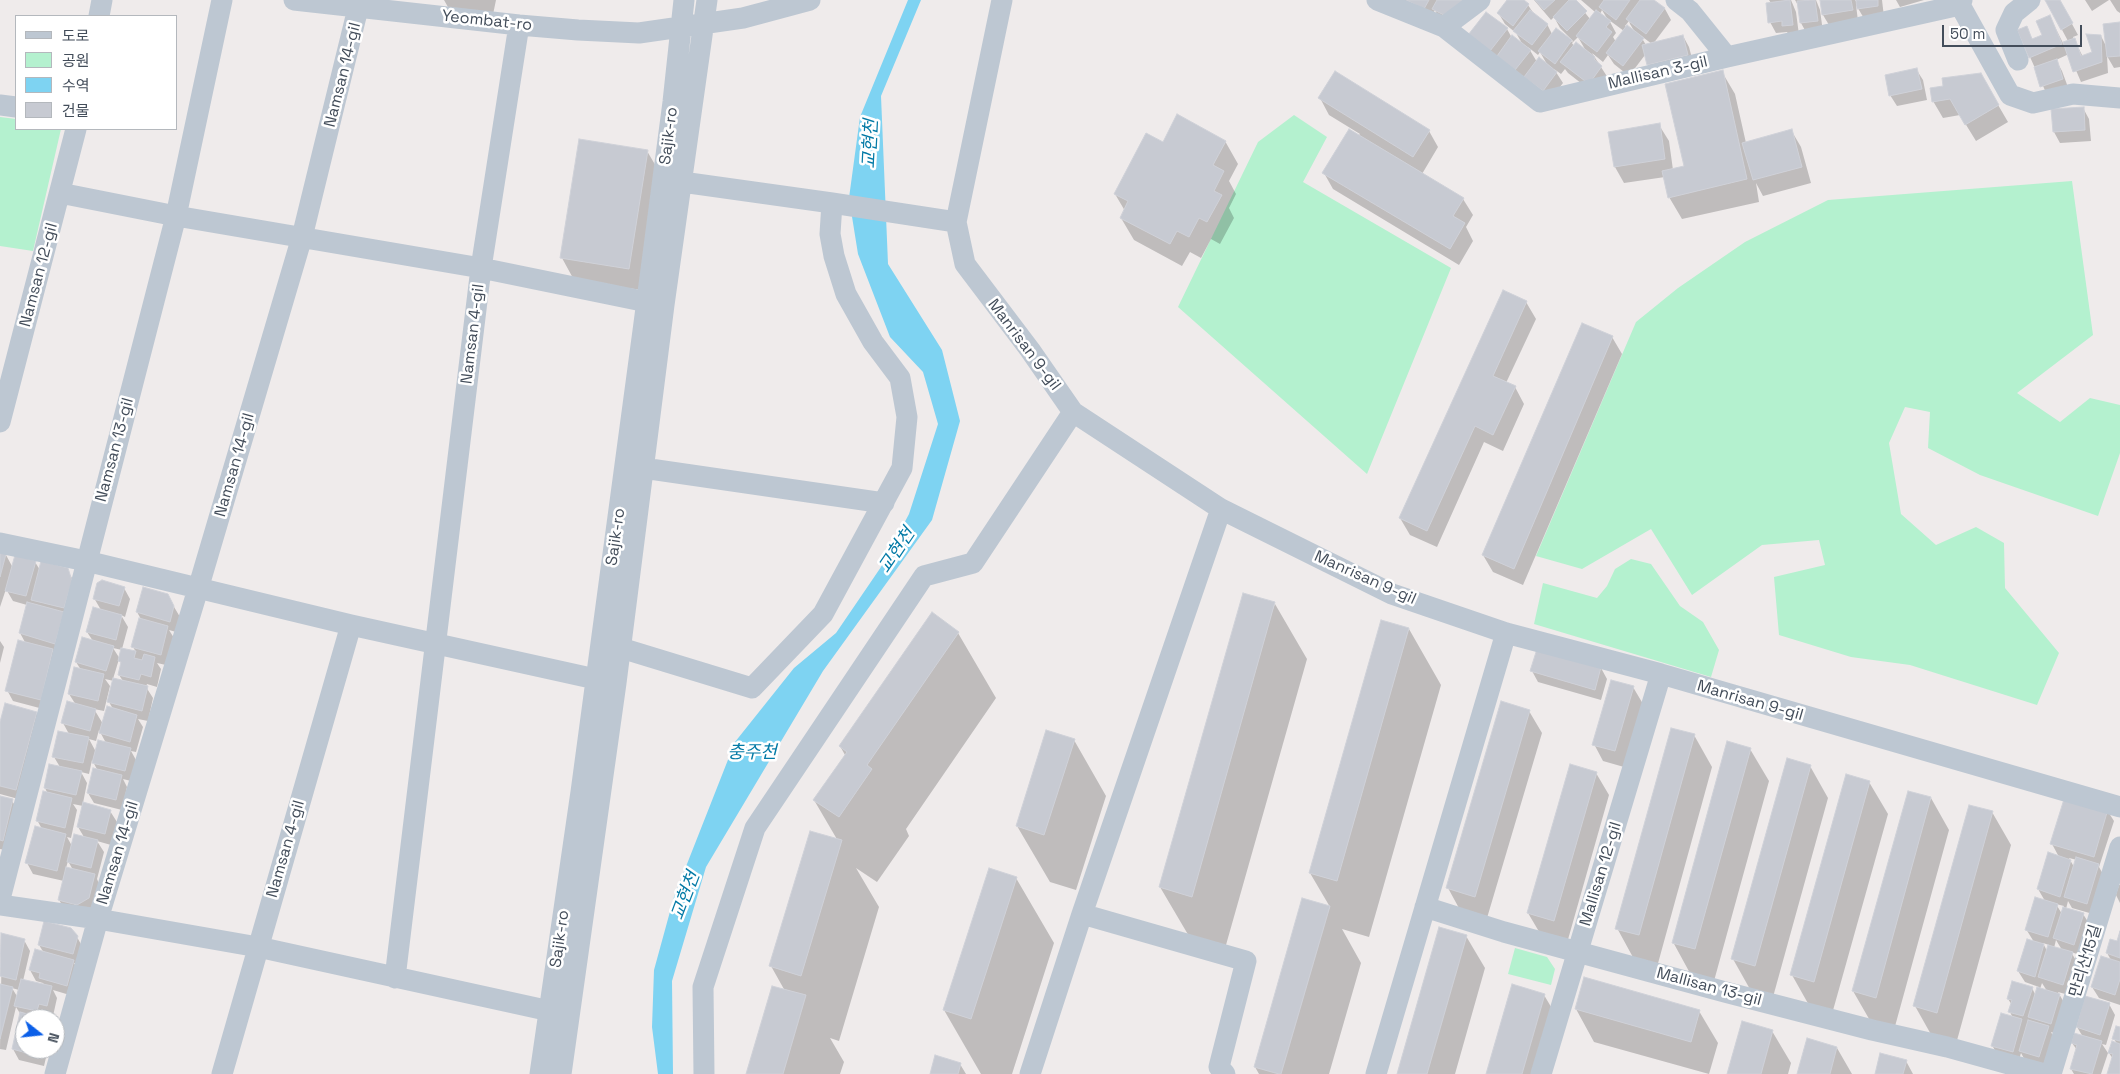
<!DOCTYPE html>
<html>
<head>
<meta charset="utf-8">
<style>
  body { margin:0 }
  #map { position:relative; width:2120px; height:1074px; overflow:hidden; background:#efebeb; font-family:"Space Grotesk","Noto Sans KR",sans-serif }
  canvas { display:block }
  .legend { position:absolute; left:15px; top:15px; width:162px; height:115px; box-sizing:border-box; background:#fff; border:1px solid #b4b8bd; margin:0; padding:6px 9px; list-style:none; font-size:15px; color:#434d5a }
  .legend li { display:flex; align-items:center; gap:10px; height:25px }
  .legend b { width:25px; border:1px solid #b4b8bd }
  .north { position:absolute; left:15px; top:1009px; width:50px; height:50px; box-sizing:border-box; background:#fff; border:1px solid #b4b8bd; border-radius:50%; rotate:106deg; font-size:14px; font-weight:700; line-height:20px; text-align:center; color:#434d5a }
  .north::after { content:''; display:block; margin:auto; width:18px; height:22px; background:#0b5fe8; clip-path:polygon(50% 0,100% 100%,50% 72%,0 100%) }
  .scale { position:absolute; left:1942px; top:25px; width:140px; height:22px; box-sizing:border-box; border:2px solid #434d5a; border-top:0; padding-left:6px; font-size:15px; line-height:18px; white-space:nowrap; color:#434d5a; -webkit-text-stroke:4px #fff; paint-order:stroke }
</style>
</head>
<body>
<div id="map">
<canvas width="2120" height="1074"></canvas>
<ul class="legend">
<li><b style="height:6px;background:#bdc7d2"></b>도로</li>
<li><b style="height:14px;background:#b4f1cf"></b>공원</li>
<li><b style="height:14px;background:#7ed3f2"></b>수역</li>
<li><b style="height:14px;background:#c7cad2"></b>건물</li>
</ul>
<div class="north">N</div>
<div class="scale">50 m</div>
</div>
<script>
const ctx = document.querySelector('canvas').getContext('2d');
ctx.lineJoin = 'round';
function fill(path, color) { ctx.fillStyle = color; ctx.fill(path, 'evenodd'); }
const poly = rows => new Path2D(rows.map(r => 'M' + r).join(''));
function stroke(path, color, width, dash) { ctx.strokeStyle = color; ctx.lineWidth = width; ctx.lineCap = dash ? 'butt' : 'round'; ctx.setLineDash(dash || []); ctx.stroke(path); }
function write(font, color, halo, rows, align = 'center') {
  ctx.font = font + ' "Space Grotesk","Noto Sans KR",sans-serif'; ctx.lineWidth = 5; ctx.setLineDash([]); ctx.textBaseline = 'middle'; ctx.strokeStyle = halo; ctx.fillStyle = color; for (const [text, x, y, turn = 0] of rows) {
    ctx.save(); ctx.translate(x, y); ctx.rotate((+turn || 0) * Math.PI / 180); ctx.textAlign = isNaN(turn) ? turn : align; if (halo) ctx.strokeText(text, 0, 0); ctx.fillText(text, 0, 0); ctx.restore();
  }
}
const green = poly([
  [1294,115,1327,137,1303,182,1451,268,1367,474,1178,307,1258,142],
  [0,117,16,119,16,129,61,129,33,251,0,246],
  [2072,181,2093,335,2017,393,2060,422,2090,398,2120,405,2120,453,2098,516,1980,475,1928,448,1930,412,1905,407,1889,443,1901,514,1936,545,1976,527,2004,543,2005,588,2059,653,2037,705,1910,665,1851,657,1779,635,1774,577,1825,565,1819,540,1762,545,1692,595,1651,529,1582,569,1536,556,1636,322,1678,288,1745,242,1828,200],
  [1631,559,1651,564,1680,606,1703,622,1719,650,1711,677,1534,624,1543,583,1597,598,1607,586,1615,569],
  [1515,948,1547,957,1555,969,1551,985,1508,974]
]);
const water = poly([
  [908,0,921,0,881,96,888,264,942,350,960,421,932,520,823,671,706,867,672,981,673,1074,658,1074,652,1027,654,970,674,897,735,742,794,668,836,633,881,567,909,514,938,424,923,372,890,337,858,254,849,198,860,117]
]);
const shadow = poly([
  [444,0,496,0,490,29,457,23],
  [1403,0,1470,0,1440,20,1435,10,1430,19],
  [1509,0,1521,0,1528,5,1534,14,1547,24,1552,34,1556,30,1572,42,1573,41,1560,28,1554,17,1551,20,1534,0,1575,0,1590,19,1595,12,1581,0,1652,0,1665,9,1671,20,1653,44,1683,36,1689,47,1694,66,1654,76,1648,65,1645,55,1629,76,1614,64,1608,55,1603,62,1592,53,1608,78,1595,94,1568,73,1565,69,1561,74,1554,69,1563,83,1549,101,1476,46,1507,29,1512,38,1523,45,1516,33,1505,24,1499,14],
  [1602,10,1608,20,1600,14],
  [1609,20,1624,31,1616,42,1613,37,1616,33],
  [1629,21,1630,24,1636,34,1625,26],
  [1640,35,1652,44,1646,45],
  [1578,37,1586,51,1574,46,1572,43],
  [1528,47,1538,55,1540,52,1548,66,1537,62],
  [1769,0,1791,0,1796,12,1799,35,1790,37,1787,32,1776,33,1770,22,1771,3],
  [1795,0,1816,0,1820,10,1823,32,1807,34,1801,23,1799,7],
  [1821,0,1855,0,1858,4,1857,0,1882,0,1884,17,1865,20,1856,5,1858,21,1829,25,1823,15],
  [1896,0,1924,0,1900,7],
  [2046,0,2059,0,2078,35,2073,37,2083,57,2094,53,2101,36,2106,46,2120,23,2120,67,2114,68,2107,56,2108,73,2081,82,2069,54,2056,60,2062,71,2069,90,2048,97,2030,57,2026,28,2033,40,2044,36,2050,17,2063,43,2068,41],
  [2085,0,2109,0,2092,11],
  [2110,0,2120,0,2120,13,2117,11],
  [1916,69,1923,80,1927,100,1897,106,1890,95],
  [1722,72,1735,94,1746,143,1791,130,1801,147,1811,183,1763,196,1756,183,1759,202,1682,219,1669,197,1665,177,1624,183,1615,167,1659,125,1669,141,1673,170,1685,167],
  [1980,74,2008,122,1976,141,1960,115,1943,118,1933,101,1945,87],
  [1320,98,1429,131,1438,147,1422,174,1463,199,1473,215,1466,227,1473,241,1459,265,1333,189,1324,173,1360,134,1329,115],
  [2083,108,2089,119,2091,141,2060,143,2054,132,2053,110],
  [1225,141,1238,164,1229,181,1236,194,1229,208,1234,218,1220,244,1211,239,1201,258,1190,252,1182,266,1134,240,1121,218,1125,211,1115,194,1163,143],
  [647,151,660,173,641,290,574,280,562,258],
  [1526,302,1536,319,1506,383,1515,387,1524,404,1503,451,1484,442,1437,547,1410,535,1400,518],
  [1612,337,1622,354,1523,585,1493,572,1483,555],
  [0,553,6,555,13,568,35,562,40,570,67,569,73,580,47,710,13,701,7,690,26,644,20,633,27,605,13,601,6,589,0,607],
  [124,588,130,599,125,617,121,615,128,627,122,649,136,652,133,647,142,621,137,612,167,595,180,617,176,632,169,630,174,638,166,665,157,663,161,669,157,687,147,684,146,687,153,698,148,721,138,719,143,727,136,752,131,751,136,760,131,781,123,779,127,787,122,810,94,803,88,793,98,771,92,760,89,774,81,772,87,783,83,803,110,811,117,822,111,845,97,841,104,852,97,879,100,886,95,909,66,911,59,900,64,881,33,874,27,863,42,829,37,820,48,794,45,788,60,767,54,757,69,734,63,723,76,705,69,694,81,670,76,662,93,641,87,632,101,610,94,598],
  [113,648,122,650,120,659],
  [119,659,122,665,119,675,123,681,113,679],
  [105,679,114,681,109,702,113,709,103,724,94,709,104,711,110,686],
  [99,730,106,743,96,752,89,739,96,741],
  [73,804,83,806,78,827,84,837,72,846,67,837,71,838,77,810],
  [68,861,73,870,66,868],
  [1275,604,1307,659,1224,952,1193,943,1160,887],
  [1409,629,1441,685,1369,937,1342,929,1361,963,1329,1074,1259,1074,1255,1067,1330,907,1310,873],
  [958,633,996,698,906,829,909,836,877,882,856,868,879,907,839,1041,830,1038,844,1062,840,1074,748,1074,785,991,771,966,838,841,814,800,845,755,840,746],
  [0,641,4,647,0,663],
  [1601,668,1607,679,1601,700,1538,682,1532,671],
  [1633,687,1643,704,1624,767,1603,761,1594,744],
  [1529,711,1542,733,1487,918,1460,910,1448,888],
  [36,713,42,724,22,800,0,794,0,727],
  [1694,735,1712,767,1657,967,1635,961,1617,928],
  [1074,740,1106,796,1076,890,1050,882,1017,826],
  [1750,749,1769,781,1714,981,1691,975,1673,942],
  [1810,766,1828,798,1773,997,1751,991,1733,959],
  [1596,773,1609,795,1567,943,1541,935,1528,913],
  [1869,782,1888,814,1832,1014,1810,1007,1792,975],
  [0,798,12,801,19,811,9,851,0,849],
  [1931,798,1949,830,1894,1030,1872,1024,1853,991],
  [2107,810,2114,821,2099,867,2104,876,2093,914,2072,908,2068,901,2066,909,2083,914,2090,925,2080,955,2071,952,2078,964,2069,995,2058,992,2066,1006,2058,1034,2051,1032,2054,1038,2045,1067,2026,1062,2021,1053,2018,1063,1998,1056,1992,1045,2013,1018,2010,1012,2012,1005,2008,999,2032,988,2036,996,2039,987,2025,982,2018,971,2034,942,2026,929,2045,901,2038,889,2059,857,2052,844],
  [2069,858,2077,860,2074,867],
  [2056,904,2064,906,2062,914],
  [2056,940,2062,950,2054,948],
  [2043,943,2049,945,2047,951],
  [2042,983,2047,991,2040,989],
  [1992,812,2011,845,1956,1044,1933,1038,1915,1006],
  [1016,878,1054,943,1012,1074,981,1074,944,1010],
  [2119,885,2120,885,2120,903,2116,895],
  [2,935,24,940,30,951,23,981,45,986,43,983,36,981,30,970,44,953,39,945,77,937,83,948,79,964,74,963,79,972,73,996,53,990,57,998,53,1016,45,1015,44,1019,25,1019,25,1049,48,1049,44,1066,19,1060,13,1049,21,1015,16,1007,6,1050,0,1049],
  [12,988,19,990,18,998],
  [1466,936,1485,968,1455,1074,1398,1074],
  [2120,936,2120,1005,2099,998,2092,987,2111,960,2107,953,2118,943],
  [1584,978,1699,1011,1718,1043,1709,1074,1594,1042,1576,1009],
  [1544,995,1563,1027,1549,1074,1487,1074],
  [2109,1004,2115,1015,2106,1045,2102,1044,2108,1053,2101,1074,2074,1074,2071,1069,2077,1050,2072,1043,2083,1037,2077,1027],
  [2120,1028,2120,1074,2108,1074,2113,1059,2109,1053,2117,1044,2114,1039],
  [1772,1031,1791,1063,1788,1074,1728,1074],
  [1837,1048,1852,1074,1799,1074],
  [1906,1061,1913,1074,1876,1074],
  [960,1064,966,1074,931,1074]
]);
const building = poly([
  [1406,0,1429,0,1424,9,1406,0],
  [1437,0,1465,0,1446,16,1432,9,1437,0],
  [1507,0,1524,0,1529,4,1513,26,1497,13,1507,0],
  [1535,0,1555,0,1544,10,1535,0],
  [1569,0,1576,0,1587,11,1567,31,1553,17,1569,0],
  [1604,0,1630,0,1616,20,1599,7,1604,0],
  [1640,0,1654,0,1665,8,1646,34,1626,19,1640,0],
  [1790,0,1793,25,1782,26,1782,21,1768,23,1766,3,1790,0],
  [1815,0,1818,21,1800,23,1797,1,1815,0],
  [1820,0,1851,0,1853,10,1822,15,1820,0],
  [1856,0,1878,0,1878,6,1857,9,1856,0],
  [2045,0,2060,0,2073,23,2061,30,2045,0],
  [1530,10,1548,24,1532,45,1513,31,1530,10],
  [1596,10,1611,21,1606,27,1612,32,1597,52,1576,36,1596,10],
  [1486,12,1508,28,1490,51,1468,35,1486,12],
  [2050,15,2062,44,2029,58,2017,30,2027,26,2032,39,2042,35,2036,21,2050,15],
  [2120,22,2120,56,2107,57,2103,24,2120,22],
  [1627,25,1644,38,1623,66,1606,53,1627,25],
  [1556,28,1572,40,1555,64,1538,51,1556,28],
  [2086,34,2101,35,2102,62,2073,72,2063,42,2075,38,2081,56,2092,52,2086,34],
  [1512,35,1531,50,1515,70,1497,56,1512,35],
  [1683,35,1688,55,1647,65,1642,45,1683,35],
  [1576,42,1595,57,1594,59,1602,66,1589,84,1560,62,1576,42],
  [1539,57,1557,72,1543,91,1524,77,1539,57],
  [2057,59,2063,79,2040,87,2034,67,2057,59],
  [1917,68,1922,89,1889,96,1885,75,1917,68],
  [1723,70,1747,179,1668,198,1662,171,1684,166,1665,84,1723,70],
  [1335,71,1430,130,1413,157,1318,98,1335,71],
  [1981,73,1999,105,1965,125,1950,99,1932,102,1930,88,1943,86,1942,78,1981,73],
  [2084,107,2085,130,2053,132,2051,109,2084,107],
  [1177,114,1226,141,1213,165,1224,171,1214,191,1222,195,1207,222,1199,218,1189,237,1177,231,1170,244,1120,218,1128,201,1114,194,1146,133,1163,142,1177,114],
  [1660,123,1665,159,1614,167,1608,132,1660,123],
  [1349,129,1464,198,1453,216,1465,223,1450,249,1322,173,1349,129],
  [1792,129,1802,167,1753,180,1742,143,1792,129],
  [579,139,648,150,629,269,560,258,579,139],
  [1503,290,1527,301,1493,376,1516,386,1493,435,1475,426,1427,531,1399,518,1503,290],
  [1582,323,1613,336,1514,569,1482,555,1582,323],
  [0,552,6,554,0,577,0,552],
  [15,555,36,561,26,596,5,591,15,555],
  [41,561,68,568,72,581,64,608,31,600,41,561],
  [102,580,125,587,119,606,93,599,97,583,102,580],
  [143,587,168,594,174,606,170,622,136,612,143,587],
  [1243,593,1275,602,1192,897,1159,887,1243,593],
  [27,602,64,612,55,644,19,633,27,602],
  [93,607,122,615,116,640,86,632,93,607],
  [932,612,959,632,867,765,872,769,839,817,813,800,847,752,839,746,932,612],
  [139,618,168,626,161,655,131,647,139,618],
  [1381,620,1409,628,1337,881,1309,873,1381,620],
  [82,637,114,646,106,671,75,662,82,637],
  [18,640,53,649,41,700,5,691,18,640],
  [121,648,136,651,134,658,142,660,144,654,155,657,151,677,141,674,139,680,118,675,121,662,118,661,121,648],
  [1537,649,1601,667,1595,690,1530,671,1537,649],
  [74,667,104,674,98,701,68,694,74,667],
  [113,678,148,686,142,711,107,702,113,678],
  [1611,680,1634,686,1615,751,1592,745,1611,680],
  [67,701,96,709,90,731,61,723,67,701],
  [1501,701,1530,710,1475,897,1446,888,1501,701],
  [5,703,37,712,16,790,0,786,0,722,5,703],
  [107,706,137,715,130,742,99,733,107,706],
  [1671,728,1695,734,1639,935,1615,929,1671,728],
  [1046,730,1075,739,1044,835,1016,826,1046,730],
  [58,731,89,737,83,763,52,757,58,731],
  [98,740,131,748,125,771,92,763,98,740],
  [1727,741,1751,748,1695,949,1672,943,1727,741],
  [1787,758,1811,765,1755,966,1731,959,1787,758],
  [49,764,82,771,76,795,44,788,49,764],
  [1570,764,1597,772,1554,921,1527,913,1570,764],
  [93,768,122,775,116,800,87,793,93,768],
  [1846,774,1870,781,1814,982,1790,975,1846,774],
  [43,791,72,798,65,828,36,821,43,791],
  [1908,791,1931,797,1876,998,1852,991,1908,791],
  [0,796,13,799,3,841,0,840,0,796],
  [2065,796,2108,809,2094,857,2050,844,2065,796],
  [83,802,111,810,105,834,77,827,83,802],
  [1969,805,1993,811,1937,1013,1913,1006,1969,805],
  [35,826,66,834,57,871,25,863,35,826],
  [810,831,842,840,801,976,769,966,810,831],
  [74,834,98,840,91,868,67,862,74,834],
  [2048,852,2071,860,2060,897,2037,889,2048,852],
  [2076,857,2099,864,2087,904,2064,897,2076,857],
  [66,867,95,874,89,898,77,905,58,900,66,867],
  [989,868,1017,877,971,1019,943,1010,989,868],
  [2035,897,2058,904,2048,937,2025,930,2035,897],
  [1302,898,1330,906,1281,1074,1279,1074,1254,1067,1302,898],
  [2063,907,2084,913,2074,945,2053,938,2063,907],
  [44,921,71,928,78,936,73,954,38,945,44,921],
  [1439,927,1467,935,1427,1074,1397,1074,1439,927],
  [2120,931,2120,958,2106,953,2110,939,2117,941,2120,931],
  [1,933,25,939,16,980,0,976,1,933],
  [2027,939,2044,944,2035,977,2017,971,2027,939],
  [2048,945,2073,952,2063,985,2038,977,2048,945],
  [35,949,74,960,67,986,39,978,40,973,29,970,35,949],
  [2101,956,2120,962,2120,979,2115,995,2091,987,2101,956],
  [1584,977,1700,1010,1691,1042,1575,1009,1584,977],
  [21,979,52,986,47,1006,39,1004,37,1011,14,1006,21,979],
  [2012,981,2033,987,2023,1016,2008,1012,2012,1000,2007,999,2012,981],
  [0,984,13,987,0,1039,0,984],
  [1512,984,1545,994,1522,1074,1486,1074,1512,984],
  [772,986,806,995,783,1074,746,1074,772,986],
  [2037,987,2060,994,2051,1024,2028,1017,2037,987],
  [2085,996,2110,1003,2100,1035,2076,1027,2085,996],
  [20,1012,47,1019,25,1019,25,1049,40,1049,38,1056,12,1049,20,1012],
  [2001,1013,2022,1019,2013,1052,1991,1046,2001,1013],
  [2028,1020,2049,1026,2039,1057,2019,1051,2028,1020],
  [1742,1021,1773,1030,1761,1074,1727,1074,1742,1021],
  [2116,1026,2120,1027,2120,1041,2112,1039,2116,1026],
  [2074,1033,2102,1041,2092,1074,2070,1069,2077,1045,2071,1043,2074,1033],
  [1807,1038,1837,1047,1830,1074,1797,1074,1807,1038],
  [2112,1041,2120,1044,2120,1074,2107,1074,2113,1054,2108,1053,2112,1041],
  [1880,1053,1907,1060,1903,1074,1875,1074,1880,1053],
  [935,1055,961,1063,958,1074,930,1074,935,1055]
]);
const minor = poly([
  [294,0,519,25,578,30,639,33,743,18,810,0],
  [1002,0,956,222,965,264,1030,350,1073,412,1221,509,1392,594,1506,633,1661,674,2120,807],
  [1377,0,1444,27,1540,102,1727,57,1960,5,1962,0],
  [1676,0,1690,11,1727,57],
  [1960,5,2010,95,2033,103,2073,94,2120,98],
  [99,16,102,0],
  [1444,27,1480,0],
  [2018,60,2006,30,2014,13,2030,0],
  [0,105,16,107],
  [682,182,832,203,956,222],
  [60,193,176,216,481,268,647,302],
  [0,422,76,129],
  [643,468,884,503],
  [0,543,86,561,351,625,609,682],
  [621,648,752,688,823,614,902,468,907,417,900,378,873,342,846,294,834,256,830,234,832,203],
  [0,899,176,216,222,0],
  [0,905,98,919,258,947,550,1011],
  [1425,907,1504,932,1725,992,1872,1030,1947,1047,2045,1074],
  [1082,914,1246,961,1219,1067,1225,1074],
  [395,978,481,268,519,25],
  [55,1074,98,919,198,589,302,237,360,0],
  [222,1074,351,625],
  [540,1074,581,792,643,331,673,102,684,0],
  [561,1074,616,683,664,305,707,0],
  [704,1074,703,987,755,828,924,576,973,563,1073,412],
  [1030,1074,1082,914,1221,509],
  [1376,1074,1506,633],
  [1541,1074,1661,674],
  [2051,1074,2120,847]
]);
const streetNames = [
  ["Yeombat-ro",487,21,6],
  ["Mallisan 3-gil",1658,73,-13],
  ["Namsan 14-gil",343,75,-76],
  ["Sajik-ro",669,136,-83],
  ["Namsan 12-gil",39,275,-75],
  ["Namsan 4-gil",473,334,-83],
  ["Manrisan 9-gil",1024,345,53],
  ["Namsan 13-gil",115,450,-75],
  ["Namsan 14-gil",235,465,-74],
  ["Sajik-ro",616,537,-82],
  ["Manrisan 9-gil",1365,578,24],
  ["Manrisan 9-gil",1750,701,16],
  ["Namsan 4-gil",286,849,-74],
  ["Namsan 14-gil",118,853,-73],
  ["Mallisan 12-gil",1601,874,-73],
  ["Sajik-ro",560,939,-82],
  ["만리산15길",2086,961,-73],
  ["Mallisan 13-gil",1709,987,15]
];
const waterNames = [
  ["교현천",871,144,-87],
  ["교현천",897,551,-56],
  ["충주천",752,753],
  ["교현천",686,896,-69]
];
fill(green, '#b4f1cf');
fill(water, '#7ed3f2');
fill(shadow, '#0003');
fill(building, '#c7cad2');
stroke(building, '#cfd1d8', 1);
stroke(minor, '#bdc7d2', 21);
write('16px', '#434d5a', '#fff', streetNames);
write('italic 18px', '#037aa6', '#fff', waterNames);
</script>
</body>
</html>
